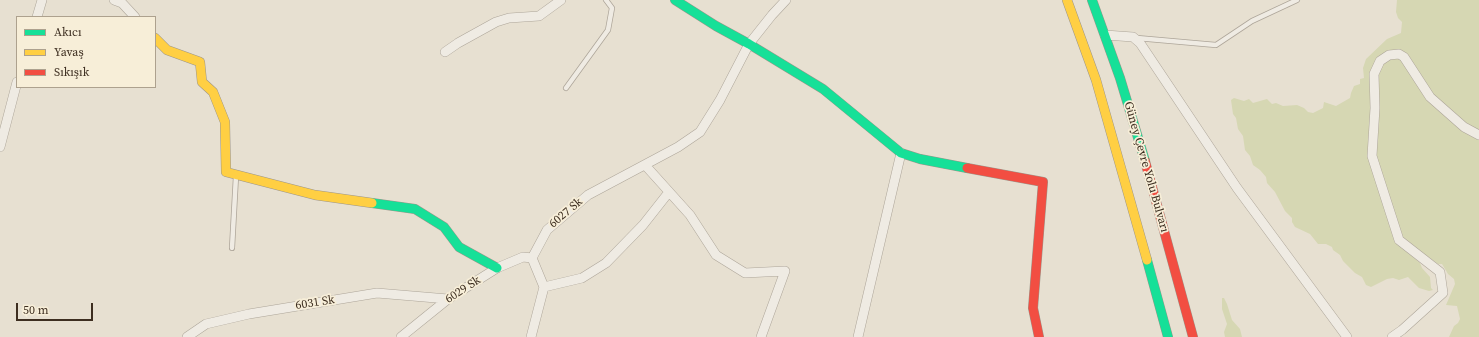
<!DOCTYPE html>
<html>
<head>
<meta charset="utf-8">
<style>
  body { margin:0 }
  #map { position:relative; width:1479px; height:337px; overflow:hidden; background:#e7e0d1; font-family:"Source Serif 4",serif }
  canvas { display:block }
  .legend { position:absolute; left:16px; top:16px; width:140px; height:72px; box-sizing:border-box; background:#f7eed8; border:1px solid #ada18e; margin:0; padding:5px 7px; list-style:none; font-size:12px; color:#3d2e20 }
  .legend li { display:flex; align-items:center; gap:8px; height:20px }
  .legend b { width:20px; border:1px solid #ada18e }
  .scale { position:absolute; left:16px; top:303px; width:77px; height:18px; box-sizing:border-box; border:2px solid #3d2e20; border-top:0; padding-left:5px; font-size:12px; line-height:14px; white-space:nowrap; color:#3d2e20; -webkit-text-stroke:3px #f7eed8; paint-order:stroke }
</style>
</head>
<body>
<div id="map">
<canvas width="1479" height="337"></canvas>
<ul class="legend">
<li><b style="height:5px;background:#16e098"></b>Akıcı</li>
<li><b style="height:5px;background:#ffcf43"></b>Yavaş</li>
<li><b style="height:5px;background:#f24e42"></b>Sıkışık</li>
</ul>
<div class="scale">50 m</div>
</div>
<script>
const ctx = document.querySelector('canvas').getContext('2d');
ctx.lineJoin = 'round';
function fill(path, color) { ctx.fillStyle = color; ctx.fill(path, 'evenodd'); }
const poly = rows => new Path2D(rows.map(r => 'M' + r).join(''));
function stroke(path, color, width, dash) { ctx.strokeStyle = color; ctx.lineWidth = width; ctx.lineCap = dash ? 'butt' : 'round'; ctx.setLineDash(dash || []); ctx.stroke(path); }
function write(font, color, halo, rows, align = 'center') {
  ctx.font = font + ' "Source Serif 4",serif'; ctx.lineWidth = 3.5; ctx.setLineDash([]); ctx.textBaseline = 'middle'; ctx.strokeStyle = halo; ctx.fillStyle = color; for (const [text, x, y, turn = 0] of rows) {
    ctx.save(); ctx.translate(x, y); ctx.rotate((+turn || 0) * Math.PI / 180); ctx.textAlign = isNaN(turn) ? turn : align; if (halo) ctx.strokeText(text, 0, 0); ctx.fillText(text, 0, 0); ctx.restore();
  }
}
const green = poly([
  [1397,0,1479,0,1479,337,1449,337,1454,326,1458,323,1460,319,1457,306,1446,305,1455,284,1454,279,1448,274,1442,264,1438,264,1427,256,1416,251,1412,252,1412,256,1420,263,1422,268,1430,277,1431,288,1433,290,1429,291,1419,288,1408,277,1399,280,1393,278,1387,279,1371,287,1366,285,1362,277,1355,273,1343,261,1340,255,1333,250,1332,247,1326,244,1318,244,1310,234,1295,227,1292,222,1292,218,1285,211,1275,192,1267,183,1266,177,1260,170,1253,165,1250,156,1245,150,1243,136,1238,129,1236,118,1233,114,1231,100,1234,98,1244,101,1249,99,1253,103,1267,99,1272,104,1276,103,1283,106,1297,105,1304,108,1308,112,1313,113,1323,108,1324,102,1336,106,1350,98,1351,93,1354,86,1360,84,1360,79,1364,78,1363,68,1366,59,1387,39,1401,33,1402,22,1398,18,1396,12],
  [1222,298,1224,298,1227,304,1232,320,1240,329,1242,337,1225,337,1224,332,1227,324,1222,309]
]);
const lane = poly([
  [1137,38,1216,45,1252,21,1297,0],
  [566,88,608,30,612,8,606,0],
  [232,248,236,176]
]);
const street = poly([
  [114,0,122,3,135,17],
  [37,17,42,0],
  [1105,35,1133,37,1140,43,1237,188,1347,337],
  [445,52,458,43,496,22,509,18,539,16,561,0],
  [0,147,17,82],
  [645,165,690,215,716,255,745,273,785,271,761,337],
  [544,287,582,278,606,263,643,225,669,192],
  [187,337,206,324,249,314,377,293,448,299],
  [401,337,448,299,497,268,523,257,532,258],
  [531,337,544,287,532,258,547,230,588,195,678,147,700,132,720,100,749,44,772,15,786,0],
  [858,337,901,153],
  [1392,337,1402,330,1443,293,1440,272,1399,240,1372,156,1375,108,1374,74,1380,61,1389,55,1399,54,1404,57,1430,97,1464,127,1479,135]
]);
const fast = poly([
  [675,0,716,26,749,44,823,89,901,153,920,159,967,168],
  [1092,0,1120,78,1145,161],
  [372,203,415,209,444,227,459,247,497,268],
  [1147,260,1168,337]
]);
const slow = poly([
  [1067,0,1096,80,1147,260],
  [155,38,167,50,200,62,202,82,213,92,225,122,226,172,315,195,372,203]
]);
const jam = poly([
  [1145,161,1193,337],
  [967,168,1043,182,1033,308,1039,337]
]);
const streetNames = [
  ["Güney Çevre Yolu Bulvarı",1146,167,74],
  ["6027 Sk",566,213,-40],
  ["6029 Sk",463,290,-33],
  ["6031 Sk",315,303,-9]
];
fill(green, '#d6d7b3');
stroke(lane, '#ada599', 6);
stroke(street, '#ada599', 10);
stroke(fast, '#9c958a', 10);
stroke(slow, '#9c958a', 10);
stroke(jam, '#9c958a', 10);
stroke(lane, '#efebe3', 4.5);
stroke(street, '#efebe3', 9);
stroke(fast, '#16e098', 9);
stroke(slow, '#ffcf43', 9);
stroke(jam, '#f24e42', 9);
write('12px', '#3d2e20', '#f7eed8', streetNames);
</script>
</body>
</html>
